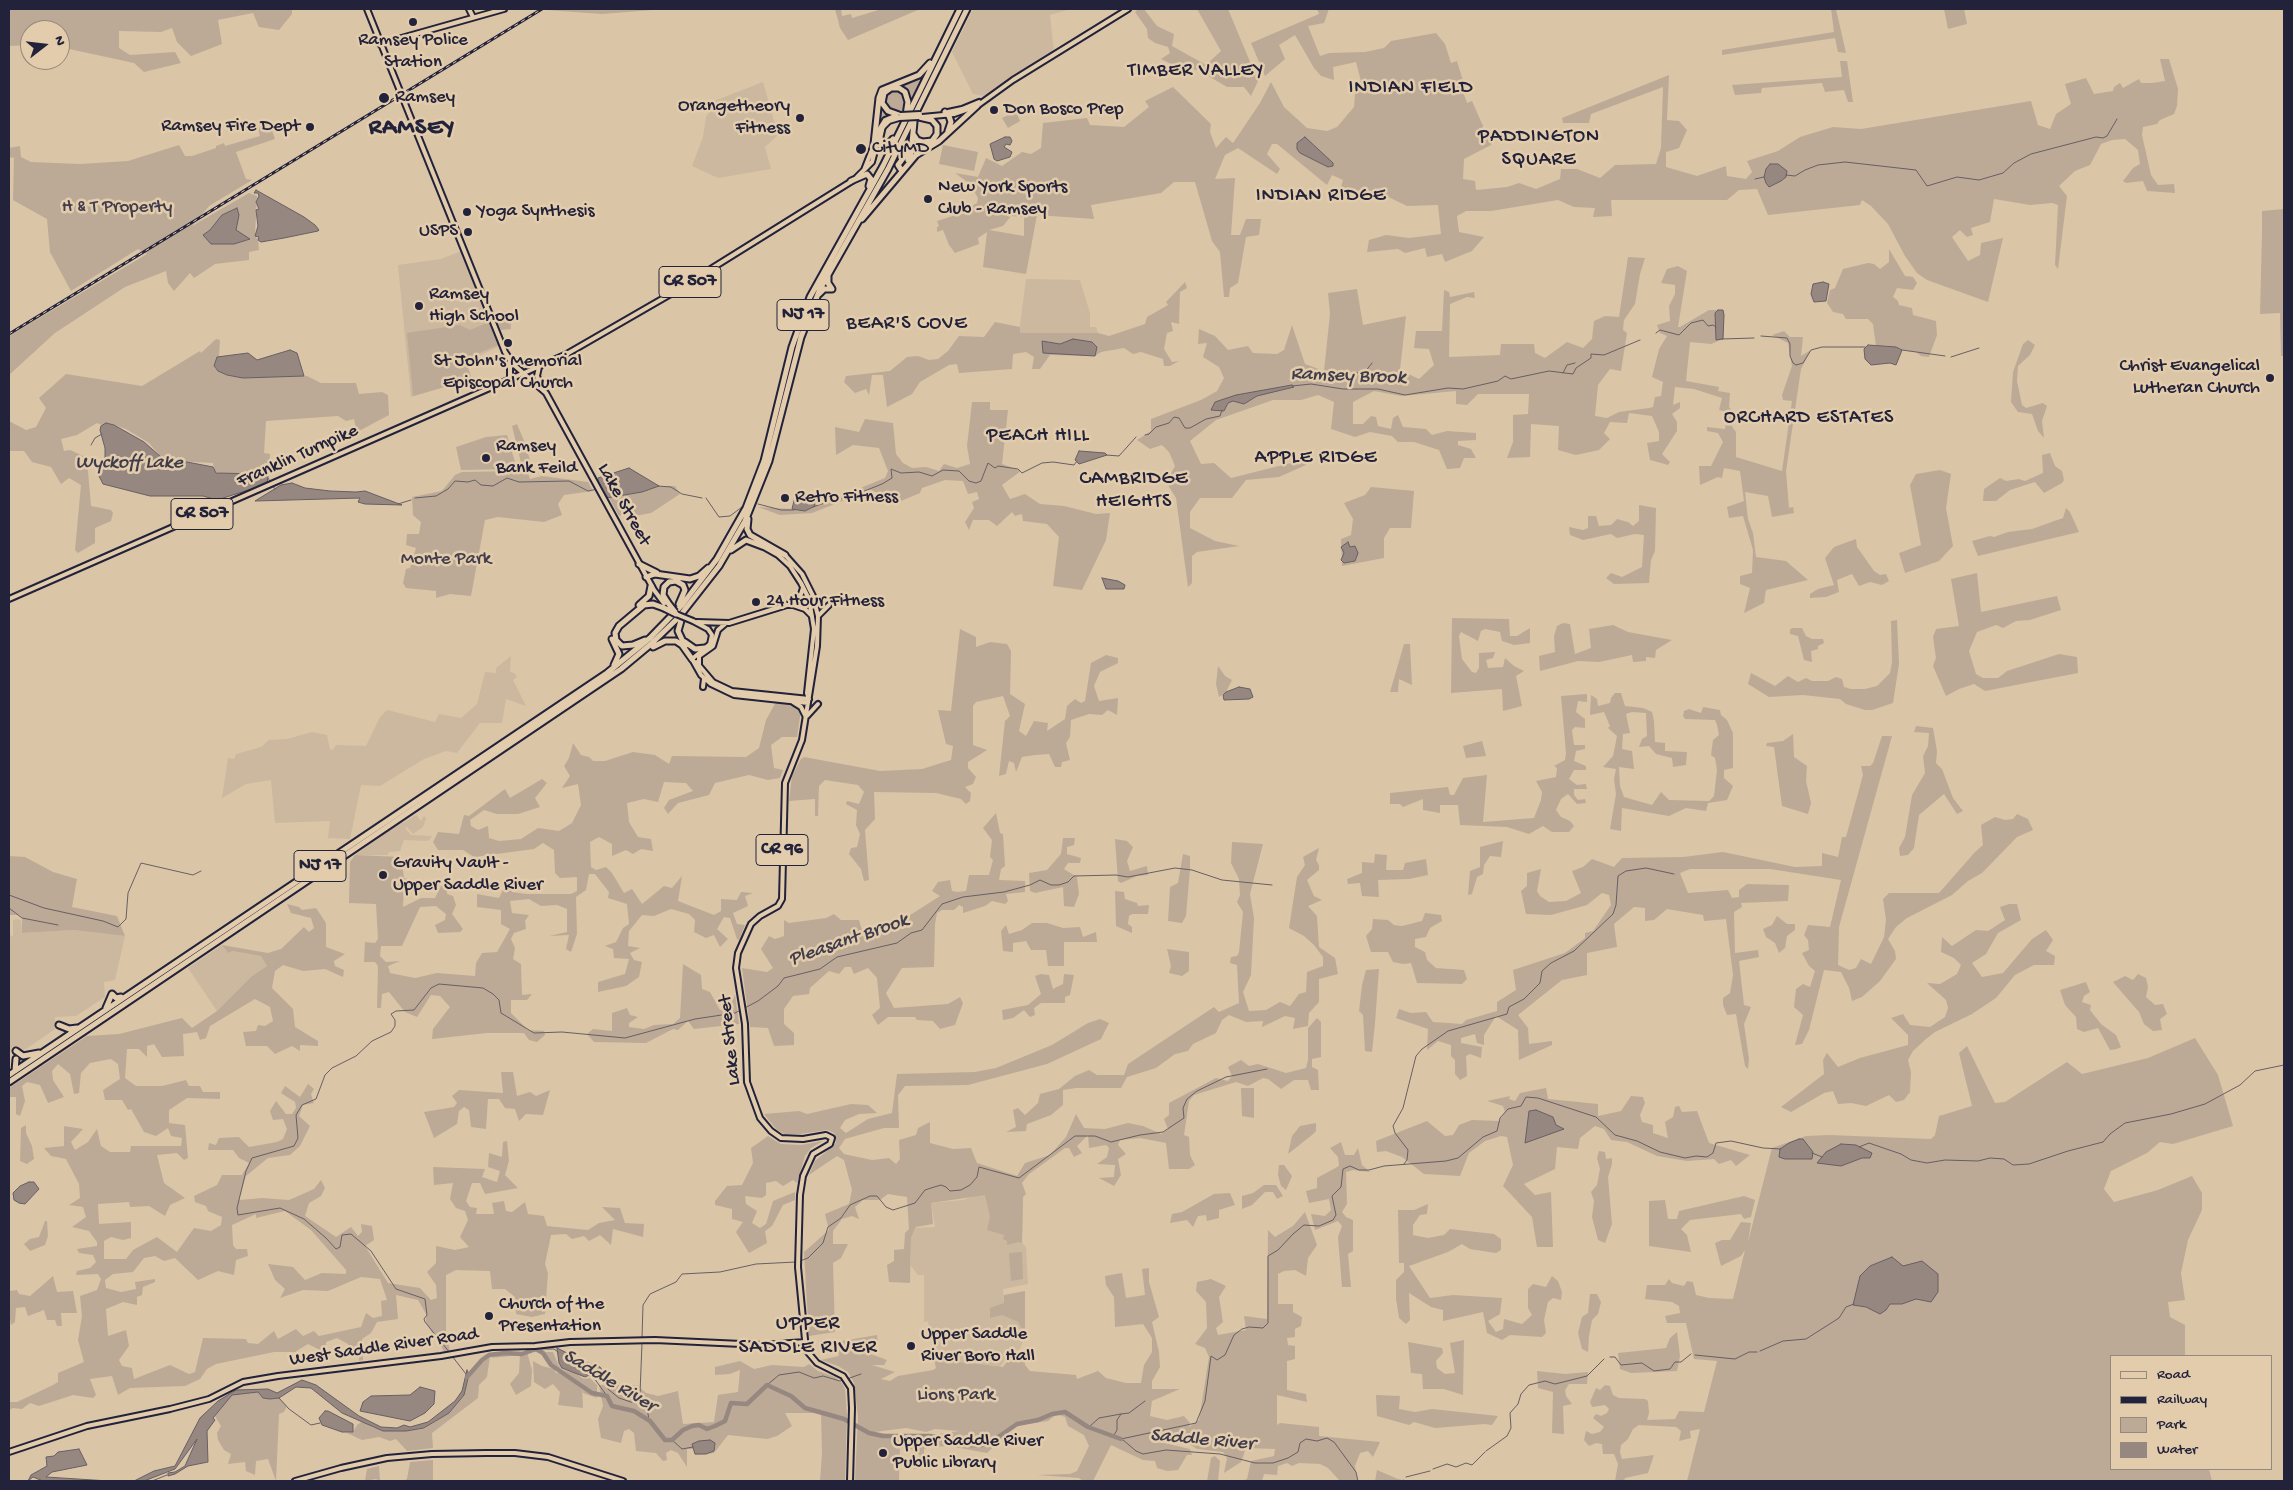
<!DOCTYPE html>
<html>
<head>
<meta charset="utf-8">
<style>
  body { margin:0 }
  #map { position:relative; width:2293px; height:1490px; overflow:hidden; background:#dac5a7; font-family:"Gochi Hand",sans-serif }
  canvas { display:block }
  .frame { position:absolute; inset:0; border:10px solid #22223b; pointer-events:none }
  .legend { position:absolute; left:2110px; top:1355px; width:162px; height:115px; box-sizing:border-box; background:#e2ccac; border:1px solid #95887f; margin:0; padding:6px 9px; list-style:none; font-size:15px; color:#22223b }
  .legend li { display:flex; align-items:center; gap:10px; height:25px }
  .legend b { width:25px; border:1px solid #95887f }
  .north { position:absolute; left:20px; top:20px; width:50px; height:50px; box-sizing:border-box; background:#e2ccac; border:1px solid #95887f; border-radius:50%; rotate:74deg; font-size:14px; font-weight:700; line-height:20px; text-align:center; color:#22223b }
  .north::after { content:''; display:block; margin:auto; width:18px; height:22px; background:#22223b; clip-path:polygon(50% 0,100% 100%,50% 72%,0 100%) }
</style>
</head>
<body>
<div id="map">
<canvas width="2293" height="1490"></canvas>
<div class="frame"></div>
<ul class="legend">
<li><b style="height:6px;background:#e2ccac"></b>Road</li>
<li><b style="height:6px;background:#22223b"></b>Railway</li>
<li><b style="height:14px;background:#bcaa96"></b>Park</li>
<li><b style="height:14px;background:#968880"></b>Water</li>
</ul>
<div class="north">N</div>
</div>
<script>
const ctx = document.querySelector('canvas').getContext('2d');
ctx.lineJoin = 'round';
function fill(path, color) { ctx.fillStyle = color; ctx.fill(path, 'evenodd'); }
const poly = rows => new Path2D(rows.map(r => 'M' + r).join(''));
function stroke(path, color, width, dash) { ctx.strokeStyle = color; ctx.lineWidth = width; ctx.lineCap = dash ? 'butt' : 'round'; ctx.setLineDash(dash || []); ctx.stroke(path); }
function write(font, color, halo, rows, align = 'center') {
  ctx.font = font + ' "Gochi Hand",sans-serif'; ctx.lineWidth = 5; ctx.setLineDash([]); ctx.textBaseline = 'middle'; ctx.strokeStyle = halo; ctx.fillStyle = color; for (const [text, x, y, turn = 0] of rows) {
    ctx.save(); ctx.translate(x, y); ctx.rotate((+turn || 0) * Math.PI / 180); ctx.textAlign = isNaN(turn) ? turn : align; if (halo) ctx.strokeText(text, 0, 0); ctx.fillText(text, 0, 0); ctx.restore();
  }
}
const built = poly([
  [973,9,1071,9,1050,15,1054,52,986,96,973,94,952,52],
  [763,82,778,135,765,147,771,169,718,178,692,166,703,137,706,117,710,111,709,103],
  [464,250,502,345,466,362,472,379,411,397,398,265,441,259],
  [1026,279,1080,280,1090,313,1090,327,1096,327,1098,333,1019,333],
  [511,656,510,672,514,673,517,677,513,680,526,706,506,699,502,723,480,723,457,753,446,751,424,759,380,786,361,785,350,839,328,838,330,821,275,823,271,780,246,784,222,798,228,758,234,759,236,754,261,747,269,740,287,739,312,732,327,735,330,749,333,750,336,745,366,746,380,717,387,710,435,722,439,714,461,718,477,704,485,672,496,673,496,668],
  [416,815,421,821,424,816,426,818,423,827,413,834,407,827,405,828,411,835,432,836,429,841,427,839,428,841,404,840,400,851,389,852,388,855,355,855,402,821,403,823],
  [17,919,21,920,22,933,74,930,125,936,115,980,104,982,105,997,76,1016,55,1017,55,1029,26,1049,9,1052,9,934,13,937,13,920],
  [222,945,228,953,231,951,261,956,267,966,252,976,217,1011,188,968],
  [1000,1186,1023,1197,1022,1243,1026,1247,1028,1284,1003,1289,1004,1303,1002,1315,1018,1322,1025,1335,1020,1349,1010,1353,999,1368,939,1358,934,1359,928,1321,924,1322,924,1275,918,1275,911,1266,911,1238,916,1228,935,1227,931,1203,963,1200]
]);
const green = poly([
  [9,9,292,9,292,14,279,30,259,27,253,13,218,20,222,44,191,56,177,42,172,28,161,32,119,31,119,48,130,55,175,52,181,63,144,72,134,63,60,47,60,30,30,30,30,45,9,46],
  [550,9,665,9,602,14,547,10],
  [835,9,841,9,842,16,851,14,852,18,882,9,920,9,848,40,840,28],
  [1138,9,1144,9,1157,26,1174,34,1172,46,1206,65,1221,51,1197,9,1228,9,1258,81,1251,96,1244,87,1227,87,1198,70,1177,67,1161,59,1170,53,1168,47,1155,43,1148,38,1147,29,1135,12],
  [1317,9,1329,9,1324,23,1308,26,1320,56,1329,53,1365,52,1384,48,1391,41,1436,33,1445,44,1451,63,1457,61,1463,81,1460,83,1467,103,1472,101,1483,126,1483,137,1494,138,1491,145,1464,159,1463,179,1475,181,1476,190,1507,187,1519,183,1536,189,1560,179,1561,169,1577,169,1600,178,1615,165,1656,164,1661,148,1663,87,1591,114,1589,123,1563,123,1562,118,1669,75,1667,120,1679,121,1687,130,1679,148,1666,152,1666,167,1697,176,1726,166,1727,176,1746,179,1752,172,1747,161,1778,151,1800,137,1833,127,1861,129,2031,101,2038,125,2050,129,2056,114,2071,104,2065,84,2086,78,2094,94,2113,91,2114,87,2120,83,2123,88,2139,79,2141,83,2152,83,2165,81,2160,59,2169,59,2178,89,2177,106,2174,114,2160,120,2157,124,2143,127,2142,135,2151,175,2158,185,2174,184,2175,193,2147,191,2143,181,2126,183,2123,181,2133,168,2140,164,2138,150,2125,139,2112,140,2101,144,2090,165,2075,171,2059,186,2067,196,2058,269,2055,265,2058,205,2052,203,2030,205,1994,199,1990,222,1971,228,1973,235,1967,237,1960,230,1952,237,1968,261,1980,255,1981,243,2003,238,1988,302,1927,280,1917,273,1905,256,1888,224,1871,206,1862,200,1860,205,1768,215,1757,189,1739,190,1727,200,1611,200,1612,216,1593,217,1595,208,1574,207,1558,200,1491,211,1466,211,1457,216,1459,232,1484,237,1472,251,1445,262,1442,254,1427,257,1425,248,1405,253,1398,249,1367,252,1369,240,1386,235,1409,238,1441,234,1438,205,1407,206,1374,190,1370,199,1339,194,1343,180,1332,175,1327,185,1277,144,1272,144,1267,154,1280,169,1277,174,1238,148,1225,155,1215,179,1235,178,1231,235,1240,235,1246,219,1261,219,1259,235,1246,237,1238,283,1230,288,1229,297,1224,297,1220,252,1212,241,1195,182,1174,182,1161,193,1091,205,1094,219,1037,215,1026,274,983,267,987,232,978,238,979,244,955,253,949,245,943,230,937,232,937,227,939,226,937,221,956,215,977,203,978,198,970,184,955,173,978,177,986,158,1002,166,1022,152,1031,154,1041,148,1043,123,1087,118,1090,125,1124,127,1149,107,1145,101,1173,87,1211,124,1210,132,1216,148,1226,137,1233,143,1260,103,1271,82,1284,107,1307,128,1327,131,1337,127,1354,107,1356,82,1361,81,1356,62,1333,67,1334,80,1321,76,1314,68,1295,35,1279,45,1285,59,1265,76,1251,43,1319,14],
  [1011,216,1024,217,1024,236,989,230,1003,226],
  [1831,9,1836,9,1846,53,1838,52,1835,38,1722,55,1722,50,1834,32],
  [1944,9,1964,9,1967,24,1948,29],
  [1840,61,1847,61,1853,102,1848,102,1844,90,1825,92,1822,83,1762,88,1761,93,1735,95,1732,85,1842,77],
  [921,76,923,76,908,106,908,95,902,88,894,86,884,91,880,99,880,105,889,116,881,122,876,130,880,99,883,91,889,87],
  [898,90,903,93,906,104,904,113,900,113,890,111,884,103,885,94,890,91],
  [1016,111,1020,121,1008,128,1002,118],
  [270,125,275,139,236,152,246,179,252,180,209,206,192,226,249,193,257,196,255,235,258,240,259,250,249,252,249,260,215,264,194,278,190,273,174,291,168,283,166,271,125,287,55,333,9,375,9,336,147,254,138,249,71,291,50,252,47,219,13,200,14,158,9,157,9,148,20,146,21,157,31,162,80,164,128,161,179,145,185,156,192,156,216,148,216,146,224,143,225,146,260,136,258,128],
  [943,145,978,152,974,171,939,164],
  [2284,209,2284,356,2281,356,2280,313,2260,314,2262,233,2262,211],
  [1889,249,1905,276,1913,277,1917,283,1913,290,1897,288,1893,297,1898,301,1899,305,1912,308,1913,315,1936,321,1937,335,1929,357,1921,356,1916,352,1876,346,1873,324,1868,319,1846,319,1843,314,1833,312,1827,303,1830,290,1835,288,1843,269,1868,263,1874,264,1880,269,1889,262],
  [1628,257,1645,258,1640,274,1635,304,1624,320,1623,330,1627,333,1621,371,1610,369,1598,385,1595,416,1607,418,1619,412,1649,408,1653,407,1655,397,1661,396,1663,382,1652,377,1659,349,1667,336,1660,333,1657,325,1670,321,1669,306,1675,294,1675,285,1661,283,1667,269,1678,266,1687,271,1678,327,1680,327,1709,310,1723,310,1724,315,1723,339,1711,344,1690,342,1686,381,1719,387,1718,391,1730,393,1729,407,1736,415,1731,425,1736,432,1736,457,1782,471,1792,401,1783,400,1782,395,1792,366,1788,343,1772,335,1784,331,1790,337,1803,337,1801,356,1811,350,1801,369,1786,471,1789,508,1793,507,1794,513,1772,517,1768,496,1745,492,1748,519,1753,533,1756,557,1786,561,1808,580,1766,590,1764,603,1744,613,1750,588,1740,584,1740,576,1752,573,1753,550,1743,516,1729,518,1727,507,1744,501,1740,471,1724,468,1722,478,1718,477,1700,485,1699,466,1711,466,1723,442,1718,433,1707,431,1707,427,1725,429,1728,412,1719,410,1722,398,1694,389,1675,387,1673,405,1680,402,1680,408,1672,414,1677,422,1677,431,1662,454,1670,462,1668,465,1650,460,1647,443,1659,441,1659,432,1652,416,1629,413,1627,423,1610,422,1604,433,1610,439,1599,450,1576,455,1558,450,1559,426,1531,424,1530,457,1507,458,1513,442,1513,415,1528,414,1529,394,1478,394,1467,405,1456,404,1456,391,1402,396,1374,391,1353,402,1353,424,1363,424,1371,416,1376,417,1378,426,1391,429,1393,418,1398,415,1403,427,1426,429,1432,435,1447,431,1476,433,1476,440,1458,441,1458,445,1471,449,1476,458,1464,458,1460,468,1447,469,1439,450,1414,442,1398,442,1392,436,1370,432,1355,437,1331,429,1334,402,1318,395,1301,400,1273,400,1216,420,1190,441,1201,464,1214,463,1231,478,1303,460,1308,464,1279,477,1246,480,1232,498,1200,498,1190,512,1190,528,1215,541,1239,546,1197,552,1192,556,1192,583,1188,587,1176,498,1166,482,1175,466,1169,452,1162,445,1150,449,1137,440,1151,431,1151,419,1201,400,1217,391,1224,378,1219,367,1203,357,1207,343,1198,344,1199,329,1215,336,1228,350,1248,346,1253,353,1277,354,1284,350,1292,325,1305,364,1324,371,1330,314,1328,293,1357,289,1363,325,1406,316,1400,370,1419,379,1434,365,1429,349,1414,348,1416,331,1442,331,1444,290,1449,292,1450,297,1474,292,1475,298,1467,297,1450,304,1449,357,1500,355,1501,344,1534,344,1535,353,1545,358,1567,342,1583,348,1592,339,1594,321,1605,316,1619,317],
  [1185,282,1187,288,1180,292,1179,324,1171,322,1173,331,1167,333,1164,349,1172,362,1179,361,1170,366,1164,366,1163,359,1141,352,1133,354,1124,348,1101,352,1095,356,1050,355,1040,369,1032,369,1034,357,1026,352,1013,354,1012,369,959,373,957,364,949,365,920,382,912,394,887,407,883,375,872,375,869,395,866,389,855,393,844,382,846,376,890,371,907,357,918,356,929,360,938,359,948,351,959,336,984,337,995,322,1020,327,1020,333,1098,333,1109,336,1145,324,1147,317,1168,305,1166,302],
  [503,311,510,313,511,329,501,330,495,316],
  [489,322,498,345,465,359,472,379,413,396,407,333,460,325,470,330],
  [216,339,220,340,219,356,214,368,229,376,307,376,321,383,356,383,359,394,382,392,388,395,389,415,357,432,354,419,346,421,338,416,266,421,264,453,270,454,268,476,220,473,214,471,213,463,175,461,160,456,149,443,126,429,111,424,101,425,97,423,77,435,61,439,64,451,70,450,90,459,88,471,91,506,111,510,113,513,111,521,95,528,95,543,78,553,75,550,81,485,69,478,61,484,51,467,32,462,24,451,9,451,9,421,26,430,36,427,46,408,39,398,66,374,142,386,200,351,201,353],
  [2028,340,2035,345,2030,355,2018,366,2017,381,2022,405,2026,408,2043,403,2047,406,2042,421,2044,438,2038,431,2032,414,2018,412,2011,402,2013,372,2023,344],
  [972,402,990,402,990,410,1008,410,1002,464,1021,471,1002,485,1010,499,1025,494,1040,504,1064,506,1096,514,1110,513,1106,540,1082,590,1053,586,1059,537,1047,524,1023,521,1022,514,1015,516,1012,512,997,526,989,520,973,520,969,530,965,522,974,508,972,502,979,499,977,492,968,494,963,481,945,480,922,488,920,493,901,501,870,490,812,513,780,515,758,507,792,509,795,497,800,494,813,498,817,506,885,478,888,471,879,448,853,445,836,455,835,427,859,432,865,419,893,423,896,454,903,463,912,468,926,467,939,471,944,464,957,468,970,464,967,446],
  [517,424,525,443,533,471,528,473,530,479,542,476,588,482,593,491,564,495,558,504,562,515,544,522,498,517,485,520,471,596,450,594,436,598,436,591,406,588,403,583,406,569,410,568,416,548,406,545,407,534,419,534,421,522,413,515,412,497,442,491,455,475,462,472,523,471,512,426],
  [507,435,517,469,461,470,456,447,486,437],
  [2050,453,2055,466,2062,471,2064,480,2062,483,2044,493,2035,482,2010,490,1996,501,1983,501,1984,489,2000,478,2006,481,2019,479,2025,481,2043,473,2042,455],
  [629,468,659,486,675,486,680,494,651,513,635,516,632,510,619,516,600,481],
  [1940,470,1951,474,1946,508,1953,546,1939,561,1905,573,1899,553,1921,545,1910,485,1916,474],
  [1371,487,1414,491,1411,528,1390,528,1384,538,1384,558,1342,566,1341,539,1351,535,1353,519,1344,503,1365,495],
  [1639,505,1656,508,1655,551,1651,560,1649,583,1614,584,1606,578,1611,573,1622,577,1642,567,1644,535,1635,534,1617,538,1611,534,1583,540,1570,535,1569,527,1583,530,1588,528,1588,516,1596,516,1599,526,1611,525,1617,519,1628,522,1633,526,1639,521],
  [2066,508,2070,512,2079,532,1978,556,1972,541,1990,536,1994,537,2008,532,2032,529,2063,518],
  [1856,539,1857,547,1874,571,1880,575,1886,574,1889,581,1882,585,1870,582,1859,586,1852,574,1837,580,1839,592,1826,597,1810,598,1810,594,1818,589,1834,585,1825,558,1829,553,1834,547],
  [1977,573,1981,612,2057,596,2061,610,2030,620,2016,621,2003,628,1996,625,1977,632,1969,651,1976,674,1983,678,1998,678,2007,671,2059,654,2077,657,2078,673,1985,691,1974,684,1959,689,1946,696,1933,666,1936,658,1933,637,1936,629,1959,626,1951,579],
  [1452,618,1509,619,1510,636,1517,636,1530,628,1530,643,1514,645,1502,641,1500,632,1485,629,1481,631,1478,641,1461,632,1459,636,1462,659,1472,672,1476,673,1479,668,1479,653,1495,652,1493,658,1486,660,1488,668,1503,667,1505,658,1514,666,1524,671,1516,676,1522,706,1503,711,1502,689,1451,693],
  [1897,620,1899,664,1893,703,1872,710,1865,710,1846,704,1840,699,1803,695,1769,697,1748,684,1751,673,1775,686,1788,676,1798,682,1806,678,1812,681,1828,681,1836,677,1842,679,1844,687,1851,689,1865,689,1877,686,1890,673,1892,662,1891,621],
  [1563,623,1570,624,1575,654,1591,648,1589,629,1613,625,1628,632,1672,640,1656,650,1655,658,1646,657,1646,661,1633,662,1632,655,1599,662,1578,661,1540,671,1539,656,1555,652,1554,636,1557,626],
  [1792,628,1802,628,1806,636,1812,639,1823,639,1824,643,1818,646,1818,649,1811,651,1812,662,1804,660,1798,636,1790,634,1790,630],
  [960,629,976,637,976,647,990,642,1007,644,1011,651,1010,694,1025,704,1019,731,1026,736,1034,721,1048,723,1047,731,1065,719,1067,706,1075,699,1081,703,1085,701,1091,663,1106,655,1118,658,1118,663,1100,672,1094,686,1099,701,1118,698,1117,715,1108,710,1102,715,1089,714,1071,720,1070,737,1066,743,1070,760,1062,762,1061,767,1055,767,1049,754,1035,755,1022,757,1016,772,1014,763,1009,761,1006,774,999,776,1005,721,1010,716,1003,696,976,702,973,706,973,745,987,750,968,762,968,768,976,777,973,784,965,787,971,793,970,801,966,804,961,799,936,793,874,792,875,819,865,830,869,880,864,881,861,869,849,854,851,848,857,847,860,834,856,825,857,810,846,804,847,801,859,804,864,792,858,785,825,780,819,786,818,816,815,816,815,799,789,801,792,776,801,759,804,757,880,771,922,769,951,760,953,746,946,744,938,710,951,711],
  [1404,644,1410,644,1412,685,1399,679,1398,692,1390,692],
  [1218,666,1225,676,1232,680,1226,692,1219,697,1216,684],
  [1615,693,1621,693,1625,706,1643,708,1652,712,1654,721,1655,742,1665,743,1665,751,1687,752,1686,765,1673,767,1672,758,1656,754,1649,746,1639,747,1642,739,1647,736,1646,713,1632,712,1626,714,1630,733,1623,734,1622,749,1632,751,1634,769,1619,767,1620,786,1624,797,1652,805,1661,792,1669,800,1709,801,1714,796,1717,770,1715,758,1711,755,1713,740,1719,735,1717,725,1715,720,1685,719,1683,716,1684,711,1689,709,1701,713,1703,707,1720,710,1721,715,1727,720,1733,733,1733,768,1724,770,1724,778,1733,786,1727,800,1708,803,1706,811,1686,808,1669,816,1622,808,1621,831,1610,829,1616,794,1614,779,1616,769,1603,767,1613,756,1617,736,1608,728,1610,726,1604,712,1590,715,1591,695,1597,699,1598,706,1610,703,1611,698],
  [1587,694,1587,702,1578,701,1576,712,1585,719,1585,728,1575,727,1572,730,1574,745,1585,745,1585,749,1576,751,1574,761,1586,766,1586,770,1574,770,1569,779,1577,785,1586,784,1587,789,1574,789,1574,795,1578,800,1585,799,1586,803,1577,804,1568,794,1561,799,1556,810,1561,817,1570,821,1574,826,1569,832,1552,832,1543,826,1529,834,1507,827,1460,825,1458,805,1440,805,1440,813,1423,810,1423,799,1403,807,1400,804,1390,804,1390,793,1448,787,1450,795,1454,795,1463,778,1487,775,1483,822,1534,818,1541,800,1542,792,1536,781,1556,777,1557,768,1554,766,1565,760,1566,753,1561,696],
  [776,702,794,704,801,710,797,737,782,737,771,745,774,768,783,770,780,778,768,780,749,775,715,783,709,795,678,803,668,814,664,808,669,800,693,791,686,783,664,782,658,802,644,799,627,803,629,822,638,837,651,839,653,851,641,849,633,854,626,850,612,856,612,844,599,837,590,842,591,867,596,870,606,867,612,873,624,893,632,889,642,904,664,886,672,888,682,876,678,901,714,915,721,911,721,899,737,900,741,892,753,893,745,896,748,906,733,913,737,924,745,925,739,940,737,939,730,918,724,917,717,929,728,939,720,947,714,935,706,938,694,932,695,920,689,914,671,909,654,916,642,915,629,931,628,946,640,948,630,953,634,960,642,962,639,977,626,986,598,992,598,982,625,974,629,959,614,958,613,949,605,946,616,942,623,928,629,924,627,904,608,898,609,892,595,874,589,874,586,890,576,897,577,934,571,952,566,949,569,935,549,936,567,932,567,909,557,905,541,906,529,899,510,901,512,913,529,915,525,921,526,929,514,933,511,939,515,948,513,959,521,964,522,995,532,994,527,1000,511,1000,511,1013,528,1030,544,1031,545,1035,537,1042,529,1040,524,1033,487,1033,432,1039,433,1029,450,1007,440,996,431,995,417,1017,405,1012,389,992,382,994,381,1008,377,1008,378,966,375,962,364,962,365,942,375,943,378,939,376,904,349,903,350,862,355,855,401,857,404,878,414,880,411,884,404,886,403,907,421,898,435,898,441,886,447,886,447,894,453,896,456,905,452,914,463,929,460,932,438,933,435,925,445,920,446,914,436,906,420,907,402,946,381,946,380,956,386,962,400,961,388,966,390,973,415,978,437,973,475,976,476,963,482,953,497,952,510,929,501,924,501,910,477,907,477,894,499,898,503,890,512,888,512,892,526,894,571,894,577,891,577,877,560,878,555,873,554,850,543,843,534,849,474,857,463,850,438,850,433,842,438,832,459,834,464,815,469,816,505,789,510,798,542,779,547,783,535,798,540,807,518,814,497,814,484,810,470,820,471,826,478,830,488,826,489,838,499,841,521,839,538,828,559,831,572,823,581,805,578,784,562,788,570,776,564,766,569,758,573,743,581,755,589,757,593,761,605,761,633,752,655,755,669,764,672,756,746,757,759,748,766,720],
  [1916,726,1933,728,1937,751,1936,763,1942,769,1953,798,1963,811,1957,814,1944,794,1919,815,1914,848,1908,855,1900,856,1899,848,1905,837,1912,795,1925,773,1923,756,1928,746,1929,733,1914,732],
  [1793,734,1794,757,1807,766,1806,781,1811,803,1808,814,1782,806,1774,747,1766,746,1767,743,1783,741],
  [1882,736,1892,736,1839,927,1838,965,1849,970,1856,968,1861,959,1871,964,1884,937,1886,920,1883,899,1889,893,1939,893,1975,852,1983,845,1981,825,1995,817,2005,820,2013,819,2017,814,2028,819,2033,830,2017,837,1982,873,1968,881,1952,895,1907,918,1896,927,1888,939,1895,951,1896,959,1880,981,1862,997,1852,1001,1849,988,1841,972,1824,970,1809,1030,1802,1044,1795,1045,1803,1015,1794,1007,1796,989,1803,984,1810,987,1815,971,1809,966,1802,953,1809,950,1808,940,1804,935,1808,925,1830,927,1841,880,1770,869,1690,869,1680,873,1688,893,1728,890,1732,898,1739,897,1739,890,1747,884,1789,885,1788,901,1741,903,1742,907,1734,912,1735,953,1758,950,1759,957,1739,961,1744,1005,1751,1007,1744,1024,1749,1059,1748,1069,1745,1066,1736,1014,1727,1015,1723,1005,1723,998,1730,993,1733,975,1726,919,1704,921,1703,915,1667,909,1654,920,1645,921,1645,908,1634,907,1614,924,1617,947,1587,953,1587,975,1562,980,1518,1015,1528,1028,1529,1044,1552,1041,1552,1045,1519,1060,1518,1030,1496,1016,1484,1035,1484,1045,1477,1043,1475,1034,1461,1038,1461,1043,1482,1047,1481,1058,1470,1054,1466,1056,1467,1076,1460,1080,1455,1074,1455,1060,1451,1056,1451,1045,1438,1041,1427,1050,1428,1029,1396,1018,1399,1009,1411,1013,1426,1012,1433,1022,1462,1024,1466,1020,1497,1011,1497,1002,1516,990,1513,970,1565,953,1585,938,1585,933,1593,931,1611,905,1609,895,1602,893,1587,905,1551,915,1526,914,1521,891,1527,886,1527,873,1541,869,1537,891,1540,896,1549,902,1566,901,1581,893,1572,871,1583,867,1592,859,1614,867,1622,858,1683,857,1723,852,1795,867,1822,866,1822,853,1838,857,1842,837,1846,837,1863,775,1861,766,1870,766,1873,763],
  [1482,741,1486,756,1466,758,1463,746],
  [996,813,1000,833,1003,834,1005,866,1001,869,999,880,1025,881,1025,892,1006,894,1008,901,1005,904,992,901,985,906,963,913,963,907,959,905,954,910,942,910,937,913,935,924,934,967,902,968,886,993,894,1008,948,1004,960,997,963,1003,955,1025,940,1029,933,1021,917,1020,915,1017,888,1017,878,1025,872,1015,880,1008,877,978,868,968,854,974,851,967,845,967,839,974,829,971,810,988,809,994,793,996,784,1009,784,1024,794,1033,794,1045,774,1046,768,1028,750,1027,742,968,767,972,773,968,761,949,769,936,775,939,784,936,784,920,789,923,826,918,834,914,841,920,859,920,864,937,871,940,940,896,932,891,938,882,950,880,952,891,958,892,966,891,969,875,989,875,993,860,990,857,992,840,983,828],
  [1063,838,1075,838,1074,845,1067,847,1067,854,1081,858,1080,863,1068,863,1064,869,1077,877,1079,894,1074,907,1064,906,1063,887,1035,893,1030,891,1029,873,1047,870,1061,854],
  [1115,839,1127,841,1133,847,1127,861,1130,871,1147,866,1148,875,1137,876,1121,883,1118,881],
  [1503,841,1501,857,1490,856,1484,865,1483,874,1477,877,1472,894,1468,895,1470,871,1480,867,1480,847],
  [1232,842,1263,844,1250,894,1254,918,1251,975,1243,992,1249,1011,1266,1010,1280,1002,1290,1006,1299,994,1306,992,1307,972,1323,966,1323,957,1314,945,1304,936,1289,928,1297,877,1305,865,1303,857,1319,848,1316,860,1319,865,1319,870,1307,880,1314,896,1322,900,1308,906,1317,916,1319,947,1335,958,1338,974,1319,979,1319,1002,1309,1013,1308,1026,1293,1029,1295,1018,1285,1016,1262,1027,1263,1021,1246,1022,1229,1015,1222,1020,1216,1033,1193,1044,1188,1051,1175,1054,1156,1068,1127,1077,1121,1088,1076,1088,1063,1090,1063,1105,1051,1115,1027,1124,1026,1131,1006,1132,1016,1127,1013,1110,1018,1108,1025,1115,1038,1103,1040,1094,1059,1089,1075,1076,1089,1070,1097,1075,1124,1075,1128,1064,1214,1007,1219,1012,1239,1003,1237,965,1230,963,1231,957,1237,956,1239,952,1243,912,1237,902,1240,895,1239,879,1231,863],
  [1183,854,1190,856,1190,869,1186,916,1182,923,1168,921,1170,887,1178,883],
  [1375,854,1387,855,1386,870,1403,870,1405,863,1426,859,1428,875,1409,879,1378,880,1379,897,1362,896,1360,883,1348,884,1347,879,1362,873,1362,862,1374,863],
  [9,856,25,857,53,872,77,879,72,907,117,916,125,936,74,930,22,933,22,918,19,915,9,915],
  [1115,891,1124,892,1125,899,1137,903,1138,906,1149,905,1148,914,1132,914,1129,916,1128,924,1132,927,1132,933,1116,926],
  [287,904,299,907,302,910,316,908,326,923,326,947,345,954,334,961,335,966,344,970,343,977,325,969,303,971,283,965,275,971,272,988,293,1009,295,1027,318,1041,318,1046,300,1045,300,1051,292,1046,275,1054,267,1046,246,1046,243,1032,256,1031,258,1025,265,1026,273,1021,270,1007,255,999,210,1026,206,1038,200,1040,197,1032,183,1034,184,1056,162,1057,154,1044,147,1046,147,1057,139,1049,127,1049,125,1078,136,1086,162,1086,186,1080,189,1086,200,1086,203,1092,220,1092,220,1099,187,1098,169,1110,169,1123,185,1125,188,1158,184,1160,177,1153,157,1155,164,1183,185,1198,170,1205,165,1216,149,1206,130,1207,129,1202,98,1204,99,1224,131,1222,131,1238,123,1240,111,1237,104,1241,104,1259,126,1259,133,1250,157,1237,177,1252,194,1228,211,1231,221,1225,222,1217,208,1211,206,1206,195,1202,194,1196,217,1185,222,1175,242,1175,249,1163,239,1158,233,1150,208,1150,209,1143,216,1145,219,1138,239,1137,249,1147,277,1142,283,1139,287,1129,283,1119,273,1120,270,1111,276,1101,286,1114,292,1114,296,1108,295,1102,281,1093,285,1086,300,1097,308,1084,314,1089,311,1094,314,1103,303,1105,299,1116,310,1126,300,1146,290,1155,268,1158,246,1176,239,1200,262,1198,289,1200,314,1189,321,1180,325,1188,321,1196,309,1203,305,1216,336,1237,351,1227,358,1236,362,1232,361,1224,372,1226,374,1240,365,1246,388,1283,420,1288,431,1300,437,1298,436,1285,427,1272,436,1263,436,1246,455,1250,469,1247,460,1237,468,1220,465,1211,456,1208,450,1199,453,1183,434,1185,433,1167,485,1169,482,1177,497,1182,500,1171,488,1167,489,1153,502,1157,503,1142,507,1141,509,1161,505,1175,518,1188,485,1194,480,1183,472,1183,466,1201,470,1207,477,1208,476,1214,494,1214,492,1203,504,1201,506,1211,512,1212,525,1202,528,1214,544,1216,547,1226,588,1230,599,1223,615,1220,602,1207,620,1208,625,1223,644,1224,643,1237,613,1229,611,1245,600,1235,589,1241,584,1236,572,1239,566,1234,551,1235,545,1264,548,1273,545,1314,532,1317,516,1314,515,1297,505,1289,492,1289,490,1271,456,1270,446,1275,446,1336,450,1350,444,1351,426,1323,426,1314,418,1300,396,1295,398,1319,377,1322,371,1333,362,1339,363,1360,359,1361,359,1356,350,1354,348,1344,337,1338,326,1342,326,1353,308,1344,295,1352,274,1352,216,1364,207,1369,200,1379,185,1386,130,1388,118,1395,112,1376,90,1379,96,1395,93,1398,73,1395,39,1406,30,1403,22,1409,13,1408,9,1410,9,1402,17,1402,53,1385,58,1382,58,1373,84,1362,78,1340,82,1316,80,1296,97,1290,101,1279,98,1274,76,1275,77,1271,90,1268,96,1262,93,1255,79,1253,77,1249,97,1246,97,1242,89,1231,72,1227,86,1217,83,1207,69,1205,80,1198,79,1184,66,1159,51,1156,44,1148,64,1146,64,1126,83,1129,71,1142,75,1150,88,1142,97,1129,101,1146,110,1152,130,1152,131,1146,181,1146,182,1138,171,1136,168,1128,156,1136,144,1132,131,1109,128,1110,122,1100,105,1100,103,1090,120,1079,118,1064,111,1059,90,1063,81,1073,79,1093,74,1094,70,1074,58,1064,52,1071,53,1080,64,1097,48,1103,40,1085,27,1082,22,1086,25,1101,20,1116,16,1114,16,1097,9,1097,9,1088,87,1036,119,1034,182,1018,192,1028,217,1011,252,976,267,966,261,956,232,951,228,953,222,945,268,953,281,949,304,927,309,932,314,928,311,918,291,913],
  [285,1211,311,1230,346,1270,346,1274,322,1273,305,1280,293,1267,268,1264,275,1280,285,1289,280,1298,303,1290,328,1291,361,1277,380,1279,387,1300,381,1301,382,1316,373,1318,366,1313,361,1327,319,1336,314,1331,303,1336,296,1329,278,1339,274,1331,258,1344,248,1343,246,1339,203,1338,195,1372,189,1374,170,1365,134,1379,132,1368,122,1366,119,1360,129,1346,126,1330,108,1336,106,1309,123,1302,137,1305,137,1297,142,1295,143,1287,155,1282,155,1279,135,1282,136,1289,121,1292,106,1288,105,1280,113,1274,133,1272,144,1258,155,1256,164,1261,175,1258,198,1280,218,1271,234,1275,236,1260,248,1256,247,1249,236,1249,233,1245,232,1225,256,1214,256,1218],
  [2009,904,2017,904,2021,920,1998,933,1986,954,1972,963,1982,977,2003,973,2032,939,2046,930,2053,940,2046,951,2055,956,2054,965,2034,965,2015,975,1996,998,1972,1014,1935,1032,1926,1039,1913,1051,1908,1060,1911,1072,1910,1092,1904,1100,1896,1102,1889,1095,1866,1106,1851,1103,1838,1104,1833,1091,1824,1093,1791,1112,1781,1107,1824,1074,1823,1060,1827,1053,1838,1067,1860,1058,1908,1045,1908,1035,1891,1018,1903,1014,1910,1025,1930,1027,1945,1017,1948,1008,1946,1000,1927,983,1940,984,1957,974,1961,965,1954,958,1941,952,1942,937,1952,946,1976,930,1988,931,2005,920,2000,907],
  [1425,913,1441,915,1442,921,1430,928,1426,937,1415,939,1415,947,1425,952,1427,960,1436,968,1464,970,1467,979,1462,984,1417,983,1411,963,1403,964,1393,962,1388,952,1371,952,1366,936,1372,929,1373,919,1388,920,1394,925,1402,926,1422,921],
  [1777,916,1787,924,1795,924,1795,930,1787,936,1785,948,1779,953,1775,943,1766,937,1763,929,1772,925],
  [1032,923,1047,923,1063,928,1080,927,1083,937,1096,932,1097,942,1064,942,1064,966,1048,966,1046,950,1031,950,1026,941,1013,943,1013,952,1003,951,1001,931,1006,925,1009,934,1022,930],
  [1167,949,1189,952,1189,971,1182,976,1169,973,1171,966],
  [683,964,701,975,702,989,710,992,720,1010,729,1008,735,995,739,1024,694,1029,688,1021,678,1030,673,1029,646,1043,594,1042,587,1034,593,1029,612,1031,612,1013,627,1008,630,1015,638,1017,629,1023,629,1027,644,1029,654,1025,673,1024,680,1018],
  [1379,969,1375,1023,1372,1052,1365,1051,1363,1015,1359,1011,1362,985,1366,970],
  [1041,974,1049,975,1053,989,1063,984,1064,974,1074,975,1070,995,1065,997,1065,1003,1041,1003,1034,1008,1035,1015,1030,1017,1024,1010,1013,1018,1003,1020,1002,1010,1028,1005,1041,994,1035,976],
  [2138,974,2146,978,2148,987,2146,997,2155,1005,2163,1004,2167,1014,2160,1019,2162,1030,2153,1031,2144,1024,2139,1012,2113,982,2125,976,2133,980],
  [2086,982,2090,992,2084,996,2082,1002,2091,1005,2090,1010,2101,1024,2116,1035,2121,1047,2117,1049,2110,1050,2098,1028,2084,1032,2077,1029,2076,1017,2065,1005,2060,990],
  [1317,1018,1321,1022,1321,1057,1312,1059,1312,1067,1318,1070,1319,1090,1311,1090,1308,1080,1294,1080,1281,1089,1268,1079,1263,1078,1248,1086,1236,1082,1194,1095,1189,1101,1184,1135,1189,1137,1190,1155,1195,1165,1189,1169,1169,1169,1166,1143,1140,1138,1120,1140,1118,1145,1126,1154,1118,1159,1121,1175,1114,1186,1099,1178,1114,1177,1115,1165,1097,1164,1107,1157,1109,1148,1106,1145,1089,1148,1088,1135,1077,1146,1082,1153,1074,1157,1069,1148,1065,1148,1029,1174,1022,1183,1026,1194,1023,1197,1022,1243,1018,1242,1007,1245,1007,1241,1003,1239,1004,1235,987,1230,990,1217,985,1195,931,1203,933,1224,916,1227,911,1238,910,1283,889,1282,887,1265,894,1261,894,1250,904,1249,905,1233,909,1229,907,1197,888,1194,880,1200,863,1200,855,1207,859,1219,852,1216,842,1219,833,1231,833,1244,848,1244,841,1258,833,1263,835,1332,809,1336,804,1252,829,1230,825,1214,849,1204,852,1190,844,1160,837,1156,809,1175,815,1161,836,1143,834,1133,827,1130,800,1134,784,1134,776,1129,764,1114,799,1111,807,1114,851,1104,868,1105,877,1113,859,1114,845,1120,840,1128,846,1133,868,1119,892,1113,897,1074,975,1072,996,1068,1052,1045,1088,1023,1100,1019,1109,1023,1101,1039,1047,1064,968,1085,905,1086,898,1095,899,1128,884,1128,845,1139,839,1148,844,1154,872,1160,889,1158,896,1164,900,1159,899,1140,916,1135,918,1128,930,1122,930,1143,953,1149,971,1148,977,1163,1017,1176,1025,1163,1050,1155,1066,1137,1076,1114,1084,1128,1105,1129,1128,1123,1143,1126,1161,1134,1168,1129,1164,1119,1169,1115,1169,1103,1216,1078,1228,1081,1232,1076,1228,1067,1241,1060,1249,1066,1258,1064,1286,1073,1306,1068,1308,1060,1308,1028],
  [2195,1038,2218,1075,2233,1126,2173,1144,2160,1142,2147,1153,2111,1171,2104,1189,2114,1202,2158,1190,2192,1176,2202,1193,2202,1210,2188,1240,2181,1273,2185,1300,2168,1302,2170,1317,2185,1325,2185,1356,2112,1356,2112,1469,2209,1469,2212,1481,1687,1481,1700,1429,1690,1431,1691,1438,1679,1441,1681,1431,1676,1427,1639,1425,1633,1429,1628,1439,1621,1445,1620,1452,1622,1459,1654,1455,1648,1473,1625,1478,1624,1481,1615,1481,1618,1464,1614,1454,1603,1454,1602,1444,1596,1443,1589,1446,1584,1440,1586,1431,1592,1434,1600,1432,1604,1427,1593,1418,1596,1414,1601,1416,1607,1413,1609,1409,1605,1405,1592,1407,1590,1402,1596,1388,1600,1390,1605,1385,1610,1386,1613,1395,1619,1398,1645,1399,1648,1401,1649,1413,1647,1420,1675,1419,1679,1411,1704,1412,1717,1361,1694,1359,1686,1323,1667,1323,1665,1316,1680,1313,1679,1306,1672,1302,1645,1299,1647,1285,1665,1285,1669,1279,1672,1283,1684,1286,1687,1281,1693,1282,1696,1295,1709,1298,1733,1299,1745,1250,1741,1256,1721,1266,1715,1243,1722,1240,1730,1240,1741,1222,1751,1223,1748,1242,1772,1148,1806,1136,1829,1135,1931,1139,1935,1135,1939,1116,1972,1106,1959,1053,1967,1046,1995,1103,2005,1102,2067,1062,2082,1074,2148,1058],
  [501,1072,513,1072,517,1096,530,1092,536,1096,550,1090,543,1115,526,1114,519,1121,515,1109,505,1108,499,1099,488,1099,486,1129,471,1127,469,1110,464,1107,459,1111,457,1124,434,1138,424,1112,454,1107,457,1103,452,1096,459,1090,503,1093],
  [1241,1088,1254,1088,1254,1118,1242,1116],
  [1546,1088,1548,1099,1598,1104,1598,1116,1621,1111,1631,1096,1643,1097,1645,1103,1640,1115,1642,1122,1653,1125,1653,1133,1668,1138,1665,1122,1673,1117,1675,1107,1679,1106,1682,1112,1697,1111,1709,1143,1750,1155,1736,1166,1731,1160,1719,1164,1714,1159,1687,1161,1657,1156,1627,1142,1611,1140,1604,1129,1595,1126,1580,1138,1578,1149,1557,1147,1555,1169,1524,1184,1535,1195,1551,1192,1553,1247,1537,1247,1532,1217,1503,1186,1513,1165,1507,1137,1501,1136,1485,1141,1469,1153,1460,1176,1424,1174,1402,1157,1386,1151,1377,1152,1376,1141,1427,1121,1445,1136,1453,1135,1459,1125,1472,1120,1499,1121,1505,1112,1503,1106,1487,1101,1510,1096,1509,1099,1515,1101,1520,1093],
  [1316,1123,1316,1131,1312,1135,1288,1154,1292,1136,1300,1126],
  [26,1125,26,1133,32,1146,34,1159,27,1164,20,1161,21,1128],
  [768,1136,781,1144,801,1145,823,1141,811,1148,805,1156,797,1183,793,1180,783,1186,776,1181,766,1183,766,1195,762,1198,745,1196,746,1204,757,1211,752,1223,760,1228,766,1224,773,1201,795,1192,795,1200,783,1205,772,1226,765,1231,767,1243,749,1253,736,1232,743,1222,732,1219,732,1209,715,1205,715,1201,727,1186,742,1185,753,1163,751,1148],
  [1341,1142,1345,1155,1354,1155,1358,1148,1362,1165,1370,1172,1353,1170,1346,1172,1347,1204,1342,1212,1346,1217,1353,1220,1353,1251,1348,1254,1351,1287,1342,1287,1338,1237,1342,1226,1338,1221,1315,1230,1311,1214,1325,1216,1331,1210,1329,1199,1309,1203,1306,1191,1317,1188,1317,1178,1339,1166,1338,1157,1330,1148],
  [1599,1151,1605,1152,1606,1159,1612,1158,1612,1164,1608,1177,1612,1224,1605,1243,1598,1240,1592,1217,1594,1201,1591,1192,1597,1185,1600,1169,1597,1158],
  [1279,1165,1284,1165,1292,1176,1286,1190,1281,1186,1278,1175],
  [1264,1185,1276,1185,1283,1196,1277,1199,1273,1192,1265,1192,1252,1205,1242,1209,1242,1196,1253,1193],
  [1230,1193,1235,1205,1219,1210,1219,1218,1207,1221,1206,1215,1198,1216,1193,1227,1187,1220,1170,1223,1172,1214,1182,1212,1214,1194],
  [1744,1196,1755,1200,1751,1217,1744,1219,1741,1214,1690,1220,1681,1229,1687,1235,1691,1252,1649,1246,1649,1201,1665,1200,1668,1219,1677,1219,1679,1211],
  [1428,1204,1427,1214,1420,1215,1413,1225,1413,1235,1428,1238,1444,1235,1450,1229,1494,1234,1501,1239,1501,1250,1496,1253,1470,1249,1462,1244,1448,1252,1409,1266,1430,1298,1453,1295,1502,1298,1500,1314,1488,1321,1496,1332,1503,1329,1504,1319,1522,1324,1532,1315,1528,1308,1528,1289,1533,1284,1546,1287,1552,1276,1558,1281,1562,1292,1561,1300,1553,1298,1548,1302,1544,1320,1546,1333,1542,1337,1510,1335,1502,1340,1487,1333,1483,1312,1443,1321,1443,1310,1431,1307,1409,1293,1410,1320,1406,1324,1399,1318,1396,1299,1396,1280,1404,1272,1404,1263,1399,1263,1398,1210,1414,1210],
  [1305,1212,1317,1245,1308,1258,1306,1276,1295,1270,1284,1271,1278,1274,1278,1304,1293,1304,1293,1312,1302,1317,1301,1326,1295,1329,1295,1337,1287,1338,1288,1345,1295,1346,1295,1359,1287,1361,1287,1390,1306,1394,1307,1402,1277,1395,1277,1425,1280,1423,1319,1427,1319,1436,1380,1442,1373,1457,1368,1451,1360,1453,1355,1466,1358,1481,1340,1481,1328,1468,1320,1464,1299,1463,1292,1466,1287,1463,1278,1466,1277,1475,1264,1474,1262,1481,1242,1481,1247,1479,1251,1461,1274,1456,1275,1449,1246,1448,1241,1462,1224,1473,1227,1458,1223,1452,1197,1449,1171,1432,1161,1435,1164,1443,1190,1449,1192,1455,1187,1455,1178,1470,1167,1471,1157,1468,1155,1461,1143,1460,1111,1445,1093,1481,1083,1481,1079,1478,1037,1475,1070,1474,1077,1471,1089,1446,1084,1435,1068,1426,1065,1417,1057,1414,1048,1421,1015,1426,987,1453,949,1446,930,1447,924,1449,924,1468,914,1469,920,1455,911,1449,900,1448,899,1481,855,1481,858,1416,854,1383,848,1372,838,1366,821,1360,839,1356,836,1342,877,1335,878,1344,868,1345,868,1353,887,1360,884,1365,872,1365,895,1372,881,1379,890,1381,898,1376,933,1370,936,1368,934,1359,1003,1367,1012,1355,1025,1352,1025,1365,1030,1371,1076,1375,1077,1379,1098,1371,1106,1378,1126,1383,1141,1383,1144,1365,1152,1352,1152,1338,1143,1324,1115,1327,1114,1297,1106,1285,1105,1276,1122,1273,1126,1298,1145,1295,1142,1269,1149,1268,1149,1282,1159,1317,1152,1322,1159,1352,1160,1367,1152,1381,1152,1389,1180,1389,1152,1401,1150,1416,1167,1420,1184,1416,1190,1423,1189,1427,1199,1420,1209,1357,1205,1348,1195,1344,1207,1328,1206,1302,1196,1291,1197,1282,1211,1279,1226,1286,1219,1297,1223,1322,1216,1328,1218,1335,1246,1330,1244,1316,1267,1319,1268,1230,1275,1237,1293,1226],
  [906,1428,926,1432,935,1429,959,1431,910,1438,875,1432],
  [45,1221,47,1221,48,1236,45,1245,30,1251,24,1244,30,1239,39,1237],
  [1022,1252,1023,1279,1011,1281,1009,1253],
  [53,1276,57,1292,73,1291,77,1313,61,1313,62,1326,57,1326,55,1320,47,1320,44,1310,28,1316,25,1307,16,1308,15,1322,11,1325,9,1313,9,1291,17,1290,19,1294,30,1296],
  [1025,1291,1025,1335,1018,1322,1002,1315,990,1318,990,1308,1004,1303,1004,1295],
  [1590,1294,1597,1294,1601,1302,1598,1314,1592,1320,1589,1336,1588,1352,1582,1349,1578,1333,1582,1317,1588,1313],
  [1677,1332,1680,1356,1677,1371,1631,1373,1620,1369,1618,1353,1666,1348,1670,1338],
  [1464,1340,1463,1395,1444,1389,1423,1389,1422,1374,1411,1373,1408,1342,1442,1348,1443,1353,1436,1361,1437,1368,1445,1374,1455,1373,1450,1343],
  [527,1352,532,1370,531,1386,516,1395,510,1384,519,1373,520,1355,491,1358,505,1353],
  [545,1352,553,1352,558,1364,563,1370,575,1373,584,1379,590,1378,597,1385,597,1398,583,1393,582,1387,583,1408,558,1405,560,1392,553,1384,545,1389,534,1382,533,1361,542,1366,554,1369,556,1373,560,1373,581,1387,551,1363],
  [490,1356,487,1377,479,1385,478,1398,432,1433,433,1448,407,1451,396,1439,390,1441,379,1437,362,1440,347,1433,353,1432,357,1425,363,1421,372,1427,384,1431,424,1429,449,1413,464,1395,469,1374],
  [740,1361,754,1369,772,1365,804,1367,809,1364,818,1371,835,1377,842,1383,845,1389,847,1416,845,1481,820,1481,822,1454,821,1413,785,1413,792,1426,777,1436,767,1439,728,1435,714,1453,695,1455,693,1449,687,1449,687,1467,678,1453,671,1450,666,1453,667,1460,663,1461,656,1453,636,1451,634,1433,629,1429,624,1431,621,1443,601,1438,598,1419,603,1406,599,1385,637,1385,646,1393,658,1396,678,1391,683,1424,714,1422,718,1395,738,1392,740,1370,730,1374,715,1375,715,1367],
  [1537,1371,1565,1374,1588,1372,1587,1384,1569,1384,1565,1390,1566,1396,1572,1404,1563,1406,1564,1434,1552,1433,1553,1392,1538,1388],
  [258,1392,270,1399,279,1398,287,1406,284,1412,279,1414,276,1481,268,1459,256,1461,255,1475,246,1471,245,1462,228,1464,231,1454,224,1450,218,1440,217,1433,221,1426,215,1416,231,1395],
  [1376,1395,1400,1396,1399,1409,1415,1412,1432,1409,1498,1416,1492,1425,1485,1424,1435,1428,1414,1422,1409,1425,1377,1416],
  [1215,1456,1220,1461,1218,1481,1207,1481,1211,1458],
  [433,1460,433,1481,403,1481,407,1479,410,1462],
  [379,1466,380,1481,376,1479,365,1481,367,1469],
  [1377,1470,1398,1479,1407,1481,1375,1481]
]);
const water = poly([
  [1005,137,1010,137,1012,141,1010,145,1006,144,1004,147,1012,152,1010,157,997,161,994,159,990,144,1005,137],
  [1305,137,1333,163,1333,166,1328,167,1300,153,1297,149,1297,143,1305,137],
  [1770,164,1778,164,1787,171,1786,177,1781,181,1769,187,1766,183,1764,177,1766,169,1770,164],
  [256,190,304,217,315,225,319,230,318,231,284,238,261,242,258,240,259,237,255,236,258,226,256,210,259,209,256,202,259,196,258,193,254,193,256,190],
  [237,208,239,215,236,230,250,239,234,244,211,244,203,235,210,230,222,215,237,208],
  [1823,282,1829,284,1826,301,1814,302,1811,294,1813,284,1823,282],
  [1718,310,1723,310,1724,315,1723,339,1716,340,1715,313,1718,310],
  [1073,339,1092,342,1097,347,1095,356,1043,353,1042,341,1060,344,1073,339],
  [1868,345,1896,347,1902,350,1896,365,1890,363,1871,365,1865,359,1864,349,1868,345],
  [290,350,297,353,304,376,243,378,227,375,218,371,214,366,217,357,248,353,257,360,290,350],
  [1292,385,1294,387,1257,396,1244,404,1233,401,1228,403,1224,411,1211,410,1215,402,1236,395,1292,385],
  [106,423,114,425,144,442,161,457,213,467,216,473,261,474,268,476,267,484,217,500,203,496,150,496,103,484,98,474,105,457,105,448,100,430,101,426,106,423],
  [1079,451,1105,453,1107,455,1079,464,1075,460,1079,451],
  [629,468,659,486,642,492,606,498,598,484,598,478,629,468],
  [292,483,305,488,330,491,356,492,365,491,402,505,365,504,358,502,360,498,255,501,281,485,292,483],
  [800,494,813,498,815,506,805,511,792,509,795,497,800,494],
  [1348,542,1350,547,1355,546,1358,553,1355,561,1344,563,1341,560,1344,553,1341,547,1348,542],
  [1102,578,1118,581,1125,585,1124,589,1106,589,1102,578],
  [1239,687,1250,689,1253,697,1249,699,1224,700,1223,695,1226,692,1239,687],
  [1536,1110,1553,1117,1556,1125,1564,1129,1525,1143,1529,1111,1536,1110],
  [1799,1139,1803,1139,1813,1152,1812,1159,1785,1159,1779,1157,1780,1149,1789,1143,1799,1139],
  [1841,1144,1856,1145,1872,1153,1870,1158,1862,1158,1841,1166,1817,1163,1826,1152,1841,1144],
  [29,1182,34,1182,39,1189,25,1204,19,1203,14,1200,13,1193,20,1186,29,1182],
  [1892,1257,1903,1266,1922,1261,1938,1274,1938,1292,1931,1302,1916,1299,1902,1304,1890,1304,1886,1310,1880,1314,1866,1307,1853,1305,1860,1276,1870,1266,1892,1257],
  [557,1348,569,1354,571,1357,600,1367,606,1375,603,1379,596,1372,585,1377,562,1368,559,1363,557,1348],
  [467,1370,469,1374,464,1395,449,1413,424,1428,406,1431,383,1431,342,1413,311,1388,296,1387,279,1398,270,1399,263,1398,258,1392,232,1395,213,1418,215,1420,207,1431,208,1462,188,1466,175,1474,168,1476,168,1473,175,1472,185,1466,197,1439,175,1469,144,1481,134,1481,154,1471,175,1466,200,1418,218,1401,236,1390,268,1389,277,1393,302,1380,316,1385,359,1416,381,1427,397,1428,404,1425,410,1427,428,1422,455,1401,462,1391,467,1370],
  [420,1387,435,1391,434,1404,425,1413,410,1421,360,1411,363,1402,371,1396,410,1395,420,1387],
  [325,1411,328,1411,353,1424,353,1432,342,1432,322,1425,319,1418,325,1411],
  [710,1440,715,1443,714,1451,706,1454,695,1454,692,1444,699,1441,710,1440],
  [79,1449,87,1465,52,1472,46,1477,109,1481,43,1481,33,1477,28,1481,31,1475,47,1466,46,1457,54,1456,58,1452,79,1449]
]);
const stream = poly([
  [1786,175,1795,176,1805,170,1818,165,1845,162,1916,170,1927,186,1957,177,1979,180,2003,173,2014,163,2031,154,2096,137,2103,138,2107,136,2117,119],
  [1755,179,1764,177],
  [1656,333,1660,330,1679,335,1691,323,1703,320,1708,326,1713,325,1716,327],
  [1761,336,1787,338,1790,344,1790,356,1793,363,1796,365,1803,363,1811,350,1822,347,1865,347],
  [1722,339,1754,338],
  [1902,350,1945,356],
  [1951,357,1979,348],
  [1563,373,1567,365,1575,363],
  [1292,386,1311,384,1343,389,1378,389,1405,395,1448,388,1463,389,1498,381,1505,376,1511,379,1549,371,1573,374,1576,368,1591,358,1591,354,1604,355,1640,340],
  [1350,387,1351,379,1356,373,1365,372,1372,363],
  [1145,435,1149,434,1156,427,1169,423,1174,417,1179,418,1185,428,1190,428,1206,419,1220,416,1222,410],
  [91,445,95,438,102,434],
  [1106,455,1119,456,1136,437],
  [268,478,275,489],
  [658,486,671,487,682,494,702,498],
  [415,498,436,496,448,489,455,481,468,482,475,480,481,485,493,486,507,478,519,482,569,481,588,491,598,489],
  [706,498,719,517,730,516,742,507],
  [398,504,411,500],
  [758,504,781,510,794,510],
  [813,507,836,499,847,498,882,484,892,478,891,469,901,473,919,472,932,476,943,470,959,471,969,481,976,483,981,481,988,463,995,468,998,466,1018,469,1022,473,1042,463,1053,462,1074,465,1077,461],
  [9,895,44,908,103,921,118,927,126,919,128,893,141,863,193,875,201,871],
  [9,908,22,918,58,925],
  [1859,1147,1869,1143,1901,1154,1911,1160,1927,1163,1945,1160,1978,1161,1990,1158,2004,1159,2013,1165,2029,1164,2068,1151,2103,1142,2110,1134,2125,1123,2171,1114,2205,1104,2240,1085,2255,1071,2284,1065],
  [1812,1153,1822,1157],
  [1404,1164,1407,1160,1408,1150,1395,1133,1393,1126,1403,1108,1416,1056,1422,1049,1448,1031,1507,1014,1509,1007,1524,999,1540,983,1542,971,1551,963,1574,951,1613,914,1616,905,1618,876,1626,871,1646,868,1674,874],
  [800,1261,808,1258,823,1243,828,1227,841,1218,850,1205,870,1196,877,1196,886,1207,893,1210,915,1203,925,1190,931,1188,941,1185,946,1187,950,1191,961,1190,970,1185,977,1177,979,1167,1019,1178,1075,1136,1095,1136,1111,1142,1140,1135,1163,1132,1184,1118,1183,1108,1187,1099,1197,1091,1226,1077,1267,1069],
  [642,1338,643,1305,650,1294,676,1282,682,1274,720,1272,756,1264,796,1262],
  [536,1349,554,1349,558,1352],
  [1760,1351,1783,1341,1806,1339,1839,1318,1846,1307,1854,1304],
  [450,1353,425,1322,424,1319,427,1315,425,1299,396,1289,371,1251,351,1234,342,1235,340,1247,336,1249,326,1238,304,1219,280,1208,238,1215,237,1208,246,1171,252,1158,294,1146,298,1138,296,1115,302,1105,316,1099,325,1075,332,1068,356,1056,372,1041,391,1032,395,1026,395,1020,391,1014,396,1011,414,1010,431,988,439,984,483,988,493,994,499,1000,501,1013,534,1033,562,1032,625,1038,695,1019,735,1013,758,1001,778,986,784,978,820,969,837,957,897,943,911,933,922,930,942,904,963,897,1004,892,1030,885,1040,880,1051,885,1059,885,1068,882,1074,876,1116,875,1128,877,1175,868,1192,870,1222,880,1272,885],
  [1695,1355,1735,1359,1749,1352,1757,1352],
  [452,1356,466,1374],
  [1610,1357,1615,1357,1621,1365,1642,1363,1654,1371,1670,1369,1675,1362,1681,1362,1691,1354],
  [588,1375,594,1378,607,1396],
  [605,1377,608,1389,619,1398,634,1403,643,1401,640,1394,642,1343],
  [847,1379,861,1374],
  [767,1385,779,1375,799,1372,814,1378,823,1376,840,1381,843,1380],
  [279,1398,289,1409,311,1425,320,1423],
  [641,1403,647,1406,649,1421],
  [1089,1427,1099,1418,1121,1414],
  [1114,1435,1117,1430,1117,1420,1121,1414,1129,1413,1145,1401],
  [1121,1439,1196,1423,1205,1401,1211,1356,1217,1360,1225,1355,1234,1335,1242,1329,1249,1327,1263,1328,1268,1323,1268,1256,1278,1250,1293,1234,1304,1225,1319,1226,1333,1220,1336,1215,1332,1196,1341,1187,1343,1169,1350,1166,1359,1170,1369,1170,1384,1166,1446,1161,1458,1158,1483,1137,1497,1131,1500,1118,1508,1109,1521,1106,1526,1097,1538,1098,1596,1117,1615,1135,1637,1141,1660,1152,1685,1158,1696,1156,1707,1157,1713,1153,1716,1143,1731,1141,1763,1148,1781,1149],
  [1122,1439,1136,1451,1143,1454,1166,1450,1220,1454,1255,1463,1273,1463,1288,1458,1298,1452,1300,1443,1306,1439,1317,1441,1327,1438,1334,1442,1356,1472,1358,1481],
  [672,1440,682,1449,693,1447],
  [1486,1451,1507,1436,1511,1428,1510,1413,1518,1404,1521,1394,1529,1385,1545,1381,1555,1384,1587,1376,1604,1359],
  [1433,1469,1447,1464,1456,1467,1466,1463,1472,1465,1485,1452],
  [1406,1477,1430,1471],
  [152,1481,167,1475],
  [1402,1481,1403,1480]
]);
const river = poly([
  [467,1377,482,1360,489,1355,505,1353,522,1354,536,1349,543,1353,551,1365,592,1393,607,1396,612,1406,634,1411,650,1421,665,1440,672,1440,683,1430,692,1426,699,1425,707,1429,715,1426,725,1421,731,1403,747,1404,767,1385,791,1396,805,1408,844,1419,869,1433,883,1436,930,1436,969,1445,982,1445,991,1442,1017,1424,1038,1420,1052,1414,1065,1412,1088,1427,1121,1439]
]);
const major = poly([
  [367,9,505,352,514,365,546,393,654,590,666,606],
  [469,9,473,17],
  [380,44,504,9],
  [948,112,962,109,979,102],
  [922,117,954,114,977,106,1013,80,1128,9],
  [881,129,889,121,899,118],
  [877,133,885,120,897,115],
  [864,170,875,142],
  [857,177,872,162,879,136],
  [510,360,510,379],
  [539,367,537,376,541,386],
  [762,546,778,555,790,566,801,583,809,599,814,629,807,693,809,699],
  [785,555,802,574,813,596,818,616,817,646,802,740,785,783,782,899,778,906,760,916,751,924,738,953,736,968,745,1024,747,1082,760,1118,771,1131,781,1138,803,1139,826,1135,832,1138,830,1144,813,1154,803,1176,800,1195,798,1267,806,1350,817,1363,843,1376,851,1388,852,1408,850,1481],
  [9,599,565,355,669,295,852,181],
  [790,603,800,597,803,588],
  [793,605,805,609,812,616],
  [818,616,829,605],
  [693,621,708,629,712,635,710,644,692,659,701,675,711,684,734,695,808,703],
  [697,622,729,623,787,605,812,604],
  [696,662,713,682,732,691,809,699],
  [699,665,699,656,713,646,718,630,725,624],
  [703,687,704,679],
  [793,702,801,707,806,717],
  [807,716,818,704],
  [9,1452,87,1426,170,1409,209,1399,243,1382,278,1376,441,1356,492,1347,535,1346,570,1342,655,1340,763,1345,805,1342],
  [295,1481,341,1468,387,1458,432,1454,486,1453,515,1453,548,1457,623,1481]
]);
const highway = poly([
  [945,112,949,116,951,122,948,131],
  [899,115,888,111,882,103,884,93,891,88,899,88,905,92,908,102,906,115],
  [882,128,880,137,882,145,888,145,893,139],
  [913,134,917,140,923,142,932,141,937,134,937,126,932,120,919,117],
  [874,144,879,98,882,90,919,75,930,63],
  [908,160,911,153,914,122],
  [902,171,898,165,907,153,924,143],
  [851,181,867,174,871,179,869,186],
  [862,219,916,155,939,141,977,106],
  [819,294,824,289,832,289,828,283,828,276],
  [748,519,747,529,750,535,785,555],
  [731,550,746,540,762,546],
  [639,564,657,573],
  [646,577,655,574,690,579,699,576,708,568],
  [668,603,663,595,664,587,669,582,676,581,683,585,685,590,679,604],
  [639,605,649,596,651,586],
  [682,617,678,631,685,646],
  [612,639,619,654,614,665],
  [645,640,633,645,622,646,616,640,615,633,619,626,644,605,653,604,664,608],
  [685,642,695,649,705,648],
  [653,647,665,641,676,641,682,645,692,659],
  [106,1008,112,994,116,998,121,997],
  [59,1025,69,1029,77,1028],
  [16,1051,23,1056,39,1053],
  [15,1071,16,1059],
  [9,1075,607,673,650,638,682,605,717,559,746,508,764,461,792,347,810,297,883,166,960,9],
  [9,1082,621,669,651,644,679,617,719,566,745,521,769,461,801,337,820,289,888,169,967,9]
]);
const rail = poly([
  [9,334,542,9]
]);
const majorBridge = poly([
  [901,115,920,114],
  [899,118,919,117],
  [676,614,693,621]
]);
const highwayBridge = poly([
  [668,603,675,612],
  [664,608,676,614]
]);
const markers = [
  [413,22,5,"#22223b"],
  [384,98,6,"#22223b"],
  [994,110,5,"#22223b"],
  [800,118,5,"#22223b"],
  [310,127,5,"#22223b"],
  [861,149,6,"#22223b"],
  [928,199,5,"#22223b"],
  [467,212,5,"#22223b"],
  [468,232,5,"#22223b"],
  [419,306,5,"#22223b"],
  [508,343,5,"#22223b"],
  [2270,378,5,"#22223b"],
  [486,458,5,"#22223b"],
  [785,498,5,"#22223b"],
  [756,602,5,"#22223b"],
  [383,875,5,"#22223b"],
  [489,1316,5,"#22223b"],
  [911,1346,5,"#22223b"],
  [883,1453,5,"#22223b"]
];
const shields = [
  [690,282,62],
  [803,315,52],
  [202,514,62],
  [782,850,52],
  [320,866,52]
];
const shieldNames = [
  ["CR 507",690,282],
  ["NJ 17",803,315],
  ["CR 507",202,514],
  ["CR 96",782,850],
  ["NJ 17",320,866]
];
const poiNames = [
  ["Ramsey Police",413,41,"center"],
  ["Station",413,63,"center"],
  ["Ramsey",395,98],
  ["Orangetheory",790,107,"right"],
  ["Fitness",790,129,"right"],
  ["Don Bosco Prep",1004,110],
  ["Ramsey Fire Dept",300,127,"right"],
  ["CityMD",872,149],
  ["New York Sports",938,188],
  ["Club - Ramsey",938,210],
  ["Yoga Synthesis",477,212],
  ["USPS",458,232,"right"],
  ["Ramsey",429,295],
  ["High School",429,317],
  ["St John's Memorial",508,362,"center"],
  ["Episcopal Church",508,384,"center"],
  ["Christ Evangelical",2260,367,"right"],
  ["Lutheran Church",2260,389,"right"],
  ["Ramsey",496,447],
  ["Bank Feild",496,469],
  ["Retro Fitness",795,498],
  ["24 Hour Fitness",766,602],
  ["Gravity Vault -",393,864],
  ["Upper Saddle River",393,886],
  ["Church of the",499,1305],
  ["Presentation",499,1327],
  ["Upper Saddle",921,1335],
  ["River Boro Hall",921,1357],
  ["Upper Saddle River",893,1442],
  ["Public Library",893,1464]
];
const parkNames = [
  ["H & T Property",117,208],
  ["Monte Park",446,560],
  ["Lions Park",956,1396]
];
const streetNames = [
  ["Franklin Turnpike",298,457,-24],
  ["Lake Street",623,505,61],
  ["Lake Street",731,1040,-96],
  ["West Saddle River Road",384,1348,-8]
];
const neighbourhoodNames = [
  ["TIMBER VALLEY",1196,72],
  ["INDIAN FIELD",1411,89],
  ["PADDINGTON",1539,138],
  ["SQUARE",1539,161],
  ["INDIAN RIDGE",1321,197],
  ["BEAR'S COVE",907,325],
  ["ORCHARD ESTATES",1809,419],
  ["PEACH HILL",1038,437],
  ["APPLE RIDGE",1316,459],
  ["CAMBRIDGE",1134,480],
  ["HEIGHTS",1134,503]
];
const waterNames = [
  ["Ramsey Brook",1348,377,2],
  ["Wyckoff Lake",129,464],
  ["Pleasant Brook",849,941,-19],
  ["Saddle River",609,1382,31],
  ["Saddle River",1202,1441,5]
];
const quarterNames = [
  ["UPPER",808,1325],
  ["SADDLE RIVER",808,1349]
];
const districtNames = [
  ["RAMSEY",412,129]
];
fill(built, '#cbb89e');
fill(green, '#bcaa96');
fill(water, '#968880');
stroke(water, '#685f64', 1);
stroke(stream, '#685f64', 1);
stroke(river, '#968880', 4.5);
stroke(major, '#22223b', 8);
stroke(highway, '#22223b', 9);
stroke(major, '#e2ccac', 4);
stroke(highway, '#e2ccac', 5);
stroke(rail, '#22223b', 3);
stroke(rail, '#e2ccac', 1, [4]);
stroke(majorBridge, '#22223b', 8, []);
stroke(highwayBridge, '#22223b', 9, []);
stroke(majorBridge, '#e2ccac', 4);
stroke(highwayBridge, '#e2ccac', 5);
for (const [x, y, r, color] of markers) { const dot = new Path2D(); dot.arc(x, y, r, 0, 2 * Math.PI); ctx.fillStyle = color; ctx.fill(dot); stroke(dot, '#e2ccac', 2); }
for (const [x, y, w] of shields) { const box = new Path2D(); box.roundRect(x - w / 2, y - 15.5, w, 31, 4); ctx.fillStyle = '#e2ccac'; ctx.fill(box); stroke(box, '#22223b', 1); }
write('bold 18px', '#22223b', null, shieldNames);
write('19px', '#22223b', '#e2ccac', poiNames, 'left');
write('19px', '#413d4d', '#e2ccac', parkNames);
write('19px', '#22223b', '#e2ccac', streetNames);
ctx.letterSpacing = '1px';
write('20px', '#22223b', '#e2ccac', neighbourhoodNames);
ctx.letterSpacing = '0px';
write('italic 20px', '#3f3c4c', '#e2ccac', waterNames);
ctx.letterSpacing = '1px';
write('21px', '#22223b', '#e2ccac', quarterNames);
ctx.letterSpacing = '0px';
ctx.letterSpacing = '1px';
write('bold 24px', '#22223b', '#e2ccac', districtNames);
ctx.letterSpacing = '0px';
</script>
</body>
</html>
